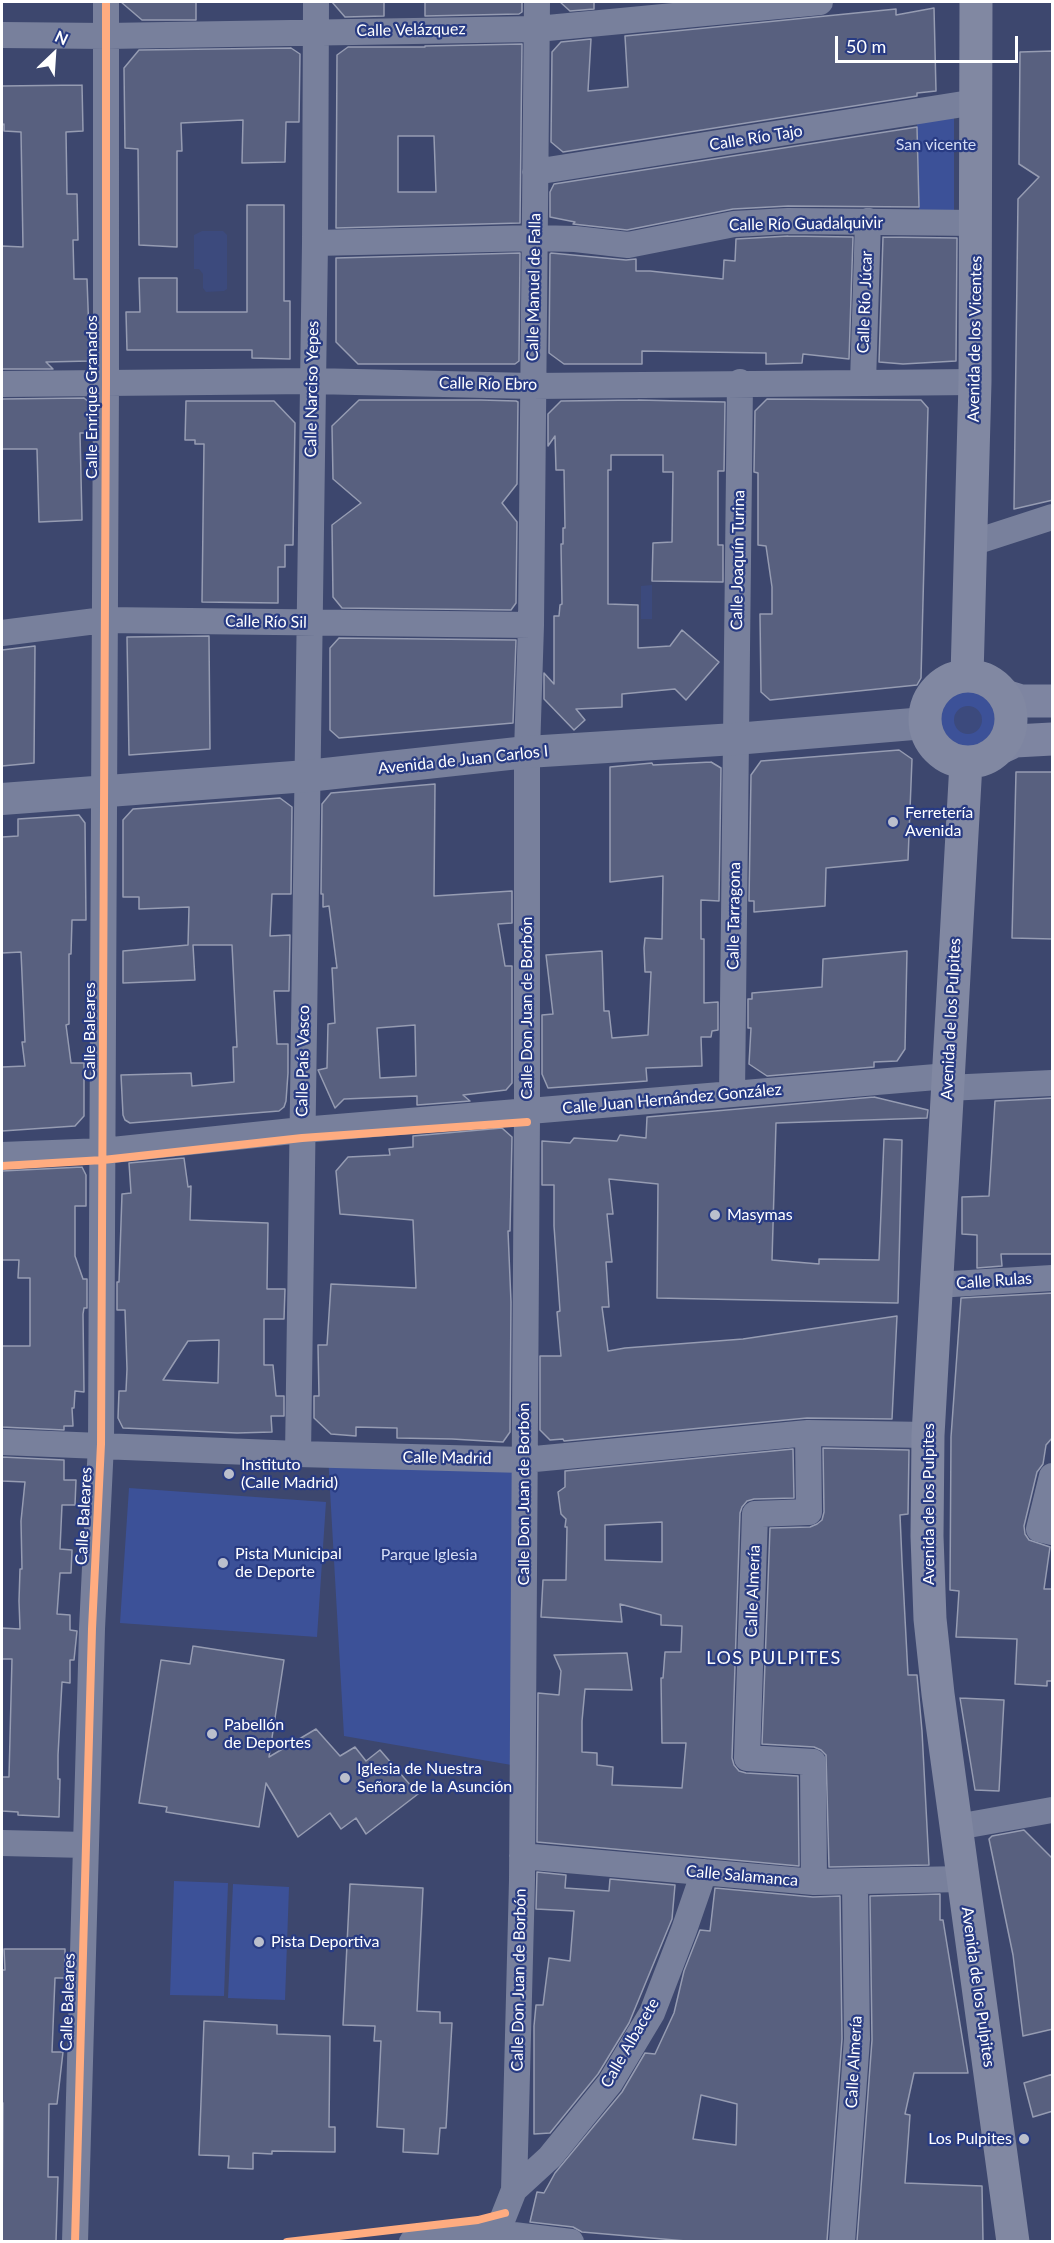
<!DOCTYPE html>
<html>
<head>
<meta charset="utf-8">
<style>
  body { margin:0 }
  #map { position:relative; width:1054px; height:2243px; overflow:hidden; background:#3d476e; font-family:Lato,sans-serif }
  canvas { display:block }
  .frame { position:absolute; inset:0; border:3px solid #fff; pointer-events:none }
  .north { position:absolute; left:24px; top:24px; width:60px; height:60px; -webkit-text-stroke:4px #283b83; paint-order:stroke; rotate:25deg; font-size:16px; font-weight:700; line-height:24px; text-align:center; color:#fff }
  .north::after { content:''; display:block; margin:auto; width:21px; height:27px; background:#fff; clip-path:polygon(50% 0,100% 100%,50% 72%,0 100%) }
  .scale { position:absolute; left:835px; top:36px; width:183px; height:27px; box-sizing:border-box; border:3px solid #fff; border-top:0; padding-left:8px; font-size:18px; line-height:21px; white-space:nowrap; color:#fff; -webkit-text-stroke:4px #283b83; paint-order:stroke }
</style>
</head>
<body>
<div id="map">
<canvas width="1054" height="2243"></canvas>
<div class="frame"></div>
<div class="north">N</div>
<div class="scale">50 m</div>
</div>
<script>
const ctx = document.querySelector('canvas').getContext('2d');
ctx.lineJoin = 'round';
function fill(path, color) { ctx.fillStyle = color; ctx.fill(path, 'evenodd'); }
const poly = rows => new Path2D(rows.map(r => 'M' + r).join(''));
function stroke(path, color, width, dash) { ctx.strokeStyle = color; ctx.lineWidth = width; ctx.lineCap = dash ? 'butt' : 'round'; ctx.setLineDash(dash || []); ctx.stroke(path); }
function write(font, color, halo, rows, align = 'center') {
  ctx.font = font + ' Lato,sans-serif'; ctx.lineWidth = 4.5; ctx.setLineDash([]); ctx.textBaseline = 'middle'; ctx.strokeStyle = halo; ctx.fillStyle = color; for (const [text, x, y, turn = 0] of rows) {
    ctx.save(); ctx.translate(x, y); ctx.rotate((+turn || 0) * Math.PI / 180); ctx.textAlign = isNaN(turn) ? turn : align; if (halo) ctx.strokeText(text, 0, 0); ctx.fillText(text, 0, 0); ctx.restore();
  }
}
const green = poly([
  [954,117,954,212,919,211,917,123],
  '939 719a28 28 0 1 1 56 0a28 28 0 1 1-56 0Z',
  [328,1455,524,1460,523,1767,344,1736],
  [129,1488,326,1502,317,1637,120,1623],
  [174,1881,228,1883,224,1996,170,1995],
  [233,1884,289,1887,285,2000,228,1998]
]);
const water = poly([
  [202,231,223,231,227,235,227,289,224,291,206,292,203,288,203,274,199,269,194,269,194,235],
  [652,585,652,619,641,619,641,586],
  '954 720a14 14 0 1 1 28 0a14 14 0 1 1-28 0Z'
]);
const building = poly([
  [121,2,196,2,196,20,142,20,121,2],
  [332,2,384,2,384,16,345,17,332,2],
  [425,2,522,2,522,12,519,14,425,16,425,2],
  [560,2,594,2,594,9,570,11,560,2],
  [934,8,936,91,917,93,917,96,563,152,551,142,552,52,561,42,591,39,588,91,628,87,625,36,896,9,896,15,934,8],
  [522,44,520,223,336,228,337,55,348,47,425,47,425,46,522,44],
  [398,136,434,136,436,192,398,192,398,136],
  [291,48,300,54,299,122,286,122,285,162,242,163,243,120,181,123,182,151,177,151,177,247,139,245,138,149,125,148,124,68,139,50,291,48],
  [1053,51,1053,500,1014,509,1018,199,1039,177,1019,164,1020,52,1053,51],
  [82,85,83,131,66,132,67,194,77,194,78,240,73,240,74,279,87,279,90,361,46,362,53,369,2,369,2,246,23,247,21,132,4,131,4,124,2,125,2,86,82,85],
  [917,127,919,207,788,206,733,209,627,230,573,224,575,222,550,217,550,192,554,184,917,127],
  [247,205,284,205,284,301,290,301,290,359,252,358,252,350,127,350,126,312,140,312,139,278,177,278,177,312,247,312,247,205],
  [788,236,853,237,849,359,803,354,802,363,766,364,766,353,642,351,642,364,564,364,549,353,550,254,551,253,626,260,636,259,636,271,650,271,723,279,724,260,735,261,736,239,788,236],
  [883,237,957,238,956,361,903,364,879,362,883,237],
  [520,253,519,361,515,364,358,364,336,342,336,258,520,253],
  [84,398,91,404,91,433,80,433,82,520,39,522,37,449,2,449,2,399,84,398],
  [767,399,921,400,928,408,921,678,917,685,770,700,761,692,760,614,772,614,772,587,766,546,758,545,758,473,754,472,755,411,767,399],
  [359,400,481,400,516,401,518,402,517,484,502,503,517,522,516,603,511,610,342,608,333,597,332,525,361,503,333,479,332,426,359,400],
  [638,400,725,402,724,471,718,471,718,545,723,545,723,582,652,581,653,543,672,542,673,472,663,472,663,455,611,455,611,470,608,470,608,604,638,605,638,648,670,646,682,630,719,662,686,700,675,689,622,694,622,707,576,709,585,720,574,730,544,699,544,673,554,684,554,616,559,616,560,605,562,604,561,544,563,544,563,528,565,528,564,470,556,470,555,436,548,446,548,414,561,401,638,400],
  [186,401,274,401,295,423,293,545,285,545,285,567,278,567,278,603,202,602,204,444,195,444,195,440,185,440,186,401],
  [209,636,210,749,129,755,127,637,209,636],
  [339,638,516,640,513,723,339,738,330,730,330,648,339,638],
  [35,646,34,763,2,766,2,650,35,646],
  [899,750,912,759,908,860,826,868,825,906,754,912,754,901,749,901,751,775,761,761,899,750],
  [711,762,721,768,719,901,701,900,701,939,704,939,704,1003,718,1002,718,1030,712,1031,711,1037,701,1037,702,1066,646,1068,647,1081,548,1088,542,1074,542,1015,553,1014,546,955,602,951,604,1011,609,1011,612,1038,648,1035,651,972,645,972,644,948,645,938,662,939,663,876,610,882,610,767,652,763,653,765,711,762],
  [1016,772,1053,772,1053,939,1012,938,1016,772],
  [435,784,434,896,512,891,512,923,498,924,505,966,512,966,512,1083,506,1090,463,1095,470,1101,417,1105,417,1096,344,1099,335,1108,318,1070,327,1068,328,1024,335,1023,332,968,337,968,329,906,323,907,323,894,321,894,322,804,331,793,435,784],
  [415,1025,416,1076,380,1078,377,1028,415,1025],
  [280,798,292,807,291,894,272,894,270,936,290,935,289,991,274,991,277,1044,288,1044,288,1073,286,1101,284,1107,279,1111,130,1123,125,1120,123,1115,121,1075,191,1073,192,1086,234,1082,233,1047,237,1047,232,945,193,945,195,980,123,983,123,951,188,945,189,907,139,909,139,897,123,897,123,820,133,809,280,798],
  [79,815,85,823,86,920,72,920,71,954,69,954,69,1024,66,1025,71,1063,84,1063,84,1116,75,1126,2,1131,2,1067,25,1066,22,1042,25,1042,21,952,2,953,2,837,18,836,18,819,79,815],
  [907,951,905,1049,897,1061,874,1062,874,1067,767,1076,749,1064,751,1028,748,1028,748,999,752,999,752,993,822,987,823,959,907,951],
  [874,1097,928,1110,927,1118,776,1123,772,1260,819,1264,819,1259,879,1260,884,1139,902,1140,898,1303,657,1298,658,1184,609,1179,613,1214,607,1214,612,1262,606,1262,609,1307,602,1307,608,1351,625,1348,743,1339,897,1316,892,1419,807,1418,564,1441,563,1439,550,1440,540,1430,540,1356,561,1356,557,1312,560,1311,554,1226,554,1185,542,1185,542,1141,570,1143,574,1138,617,1141,620,1135,646,1138,647,1117,874,1097],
  [1053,1098,1053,1254,1001,1254,1002,1266,977,1268,977,1235,962,1234,962,1197,989,1196,995,1101,1053,1098],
  [502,1128,512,1137,510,1231,508,1231,511,1302,510,1432,503,1442,452,1439,397,1438,397,1428,356,1427,356,1436,331,1434,314,1418,314,1396,319,1396,318,1345,327,1345,331,1284,416,1288,413,1220,340,1214,336,1171,348,1157,390,1155,389,1149,413,1147,413,1136,502,1128],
  [184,1158,188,1187,191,1186,190,1220,268,1223,267,1289,285,1289,284,1319,264,1319,264,1365,273,1365,276,1396,284,1396,284,1416,271,1416,272,1432,237,1433,123,1428,118,1418,119,1391,126,1391,127,1369,125,1310,117,1310,117,1282,119,1282,122,1194,131,1193,129,1163,184,1158],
  [219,1340,218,1383,163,1380,188,1341,219,1340],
  [82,1167,86,1175,86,1206,75,1206,75,1256,83,1279,87,1279,87,1308,84,1308,83,1314,84,1392,75,1391,74,1408,72,1408,73,1426,64,1426,64,1430,2,1427,2,1346,30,1346,30,1278,18,1278,19,1260,2,1260,2,1171,82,1167],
  [1053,1293,1053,1437,1046,1445,1043,1464,1037,1472,1024,1526,1025,1534,1029,1540,1050,1547,1044,1589,1053,1589,1053,1681,1047,1681,1047,1686,1015,1684,1017,1639,956,1637,959,1591,950,1590,951,1437,961,1298,1053,1293],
  [823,1448,909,1450,908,1514,900,1515,902,1561,908,1675,917,1675,922,1731,929,1865,829,1867,826,1755,821,1750,814,1747,762,1744,770,1528,810,1527,817,1524,822,1520,824,1512,823,1448],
  [793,1449,794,1498,754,1499,747,1501,742,1507,740,1513,732,1758,734,1765,739,1771,746,1773,798,1776,799,1866,537,1842,538,1693,559,1695,561,1671,554,1655,627,1653,632,1690,585,1689,582,1721,582,1752,597,1753,597,1765,613,1767,612,1785,682,1788,686,1743,662,1743,661,1678,663,1678,665,1652,681,1652,682,1626,661,1625,661,1615,620,1604,622,1622,541,1617,543,1580,566,1580,567,1527,565,1527,566,1519,561,1514,558,1492,565,1487,565,1471,793,1449],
  [662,1522,662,1562,605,1560,605,1525,662,1522],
  [2,1457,64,1460,64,1480,76,1480,75,1505,62,1505,60,1549,72,1550,71,1573,60,1573,57,1614,70,1615,70,1630,77,1631,74,1660,70,1660,70,1683,62,1682,58,1755,58,1779,60,1779,59,1817,18,1815,18,1812,2,1811,2,1777,9,1777,12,1659,2,1659,2,1628,20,1629,19,1601,20,1569,22,1569,21,1521,25,1482,2,1481,2,1457],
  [193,1646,284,1660,269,1757,316,1729,340,1756,355,1747,366,1761,380,1750,418,1794,366,1834,356,1818,341,1829,330,1813,298,1837,266,1783,259,1827,166,1812,167,1807,139,1803,161,1660,190,1664,193,1646],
  [960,1698,1004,1700,999,1791,975,1790,960,1698],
  [1024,1830,1053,1859,1053,2029,1023,2036,1013,1955,989,1839,992,1836,1024,1830],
  [537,1872,566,1875,565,1888,609,1891,610,1879,675,1885,672,1919,629,2023,598,2074,550,2133,534,2134,534,2026,536,2005,543,2005,549,1958,570,1961,574,1911,536,1909,537,1872],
  [350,1884,423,1888,417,2011,440,2012,440,2023,452,2023,446,2128,440,2128,438,2154,403,2152,404,2129,377,2127,381,2041,374,2041,375,2026,343,2025,350,1884],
  [715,1888,813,1897,840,1896,842,2039,827,2241,686,2241,582,2232,573,2227,530,2222,537,2192,544,2193,555,2173,622,2092,645,2053,655,2054,674,2013,684,1971,700,1930,710,1931,715,1888],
  [701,2095,737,2104,736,2145,693,2139,701,2095],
  [940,1894,940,1920,943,1920,968,2073,914,2073,905,2114,910,2115,905,2183,982,2186,983,2241,857,2241,872,2040,870,1896,940,1894],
  [4,1949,65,1949,65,1978,55,1978,52,2052,63,2052,57,2104,49,2104,48,2177,58,2177,56,2241,2,2241,3,2103,2,2102,2,1970,5,1970,4,1949],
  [204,2021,277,2025,277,2034,330,2036,329,2127,335,2127,335,2152,272,2151,272,2154,253,2153,253,2169,228,2168,229,2156,199,2155,204,2021],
  [1053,2074,1053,2111,1033,2117,1024,2083,1053,2074]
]);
const minor = poly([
  [2,35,106,36,537,29,820,2],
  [535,172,976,102],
  [315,243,535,238,575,239,628,245,734,224,788,221,976,223],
  [863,382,868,221],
  [2,384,312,381,532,386,975,382],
  [972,543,1052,517],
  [2,633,104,620,531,625],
  [947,1088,1052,1083],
  [732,1094,740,382],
  [2,1155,103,1151,302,1130,948,1076],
  [936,1285,1052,1278],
  [808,1433,809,1512,755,1514,747,1758,813,1762,814,1882],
  [2,1442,298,1454,524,1460,808,1433,928,1435],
  [298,1454,315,243,316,2],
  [1052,1476,1039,1529,1052,1532],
  [957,1827,1052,1810],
  [2,1843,86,1845],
  [522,1856,814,1882,963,1879],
  [514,2190,550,2157,610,2083,652,2013,684,1930,704,1872],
  [497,2233,514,2190,522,1880,527,1112,527,752,531,625,537,2],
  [75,2242,92,1629,101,1444,106,383,106,2],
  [412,2242,497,2233,571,2242],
  [842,2242,857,2039,855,1883]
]);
const tertiary = poly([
  [2,799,307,776,527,752,735,739,925,723]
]);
const secondary = poly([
  [1005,696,1021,701,1052,701],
  [1002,747,1015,741,1052,739]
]);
const primary = poly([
  '925 719a43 43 0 1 1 86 0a43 43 0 1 1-86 0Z',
  [967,676,975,382,976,2],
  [966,763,928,1435,927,1536,930,1619,938,1694,1013,2242]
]);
const cycleway = poly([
  [2,1166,103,1160,302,1138,527,1122],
  [75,2242,92,1629,101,1444,106,383,106,2],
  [287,2242,478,2220,505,2213]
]);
const markers = [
  [893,822,6,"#bbbfcc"],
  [715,1215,6,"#bbbfcc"],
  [229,1474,6,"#bbbfcc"],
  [223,1563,6,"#bbbfcc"],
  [212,1734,6,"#bbbfcc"],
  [345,1778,6,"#bbbfcc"],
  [259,1942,6,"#bbbfcc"],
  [1024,2139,6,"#bbbfcc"]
];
const streetNames = [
  ["Calle Velázquez",411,30,-1],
  ["Calle Río Tajo",756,138,-9],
  ["Calle Río Guadalquivir",806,224,-1],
  ["Calle Manuel de Falla",534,287,-89],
  ["Calle Río Júcar",865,302,-88],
  ["Avenida de los Vicentes",975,339,-89],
  ["Calle Río Ebro",488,384,1],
  ["Calle Narciso Yepes",312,389,-89],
  ["Calle Enrique Granados",92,397,-90],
  ["Calle Joaquín Turina",738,560,-89],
  ["Calle Río Sil",266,622,1],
  ["Avenida de Juan Carlos I",463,760,-6],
  ["Calle Tarragona",734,916,-89],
  ["Calle Don Juan de Borbón",527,1008,-90],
  ["Avenida de los Pulpites",951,1019,-87],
  ["Calle Baleares",90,1031,-90],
  ["Calle País Vasco",303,1061,-89],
  ["Calle Juan Hernández González",672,1099,-5],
  ["Calle Rulas",994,1281,-4],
  ["Calle Madrid",447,1458,1],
  ["Calle Don Juan de Borbón",524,1494,-90],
  ["Avenida de los Pulpites",929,1504,-90],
  ["Calle Baleares",84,1516,-87],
  ["Calle Almería",753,1591,-88],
  ["Calle Salamanca",742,1876,5],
  ["Calle Don Juan de Borbón",519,1980,-89],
  ["Avenida de los Pulpites",978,1987,82],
  ["Calle Baleares",68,2002,-88],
  ["Calle Albacete",630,2043,-60],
  ["Calle Almería",854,2062,-87]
];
const parkNames = [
  ["San vicente",936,145],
  ["Parque Iglesia",429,1555]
];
const poiNames = [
  ["Ferretería",905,813],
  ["Avenida",905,831],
  ["Masymas",727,1215],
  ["Instituto",241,1465],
  ["(Calle Madrid)",241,1483],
  ["Pista Municipal",235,1554],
  ["de Deporte",235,1572],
  ["Pabellón",224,1725],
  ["de Deportes",224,1743],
  ["Iglesia de Nuestra",357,1769],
  ["Señora de la Asunción",357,1787],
  ["Pista Deportiva",271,1942],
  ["Los Pulpites",1012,2139,"right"]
];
const neighbourhoodNames = [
  ["LOS PULPITES",774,1658]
];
fill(green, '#3c5198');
fill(water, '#3c4a7d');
fill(building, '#58607f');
stroke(building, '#969cb2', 1.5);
stroke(minor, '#78809c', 26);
stroke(tertiary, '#78809c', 32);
stroke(secondary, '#7e85a1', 33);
stroke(primary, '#8188a2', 33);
stroke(cycleway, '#ffac80', 8);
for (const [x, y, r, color] of markers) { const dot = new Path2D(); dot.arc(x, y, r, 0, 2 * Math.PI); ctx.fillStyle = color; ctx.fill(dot); stroke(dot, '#283b83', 2); }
write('16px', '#fff', '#283b83', streetNames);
write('16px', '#d4dcf5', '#283b83', parkNames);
write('16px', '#fff', '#283b83', poiNames, 'left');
ctx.letterSpacing = '1.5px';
write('18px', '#fff', '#283b83', neighbourhoodNames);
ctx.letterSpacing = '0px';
</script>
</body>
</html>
